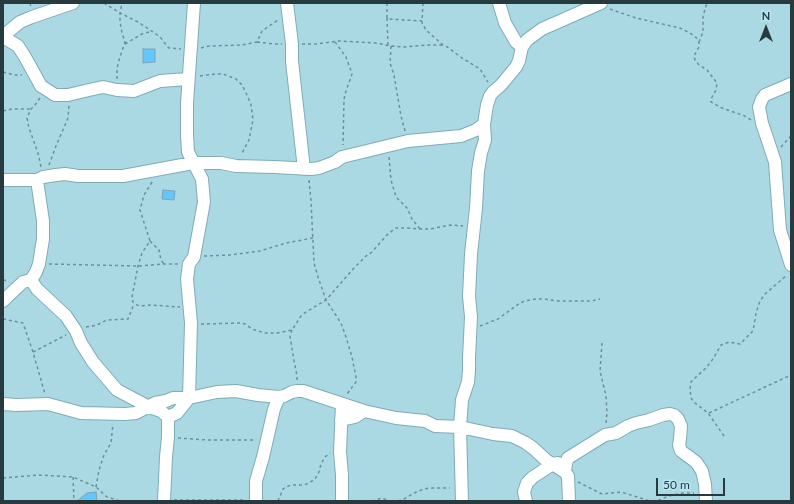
<!DOCTYPE html>
<html>
<head>
<meta charset="utf-8">
<style>
  body { margin:0 }
  #map { position:relative; width:794px; height:504px; overflow:hidden; background:#aad9e4; font-family:Lato,sans-serif }
  canvas { display:block }
  .frame { position:absolute; inset:0; border:4px solid #273a3e; pointer-events:none }
  .north { position:absolute; left:746px; top:8px; width:40px; height:40px; -webkit-text-stroke:3px #b7e6f1; paint-order:stroke; rotate:0deg; font-size:11px; font-weight:700; line-height:16px; text-align:center; color:#273a3e }
  .north::after { content:''; display:block; margin:auto; width:14px; height:18px; background:#273a3e; clip-path:polygon(50% 0,100% 100%,50% 72%,0 100%) }
  .scale { position:absolute; left:656px; top:478px; width:69px; height:18px; box-sizing:border-box; border:2px solid #273a3e; border-top:0; padding-left:5px; font-size:12px; line-height:14px; white-space:nowrap; color:#273a3e; -webkit-text-stroke:3px #b7e6f1; paint-order:stroke }
</style>
</head>
<body>
<div id="map">
<canvas width="794" height="504"></canvas>
<div class="frame"></div>
<div class="north">N</div>
<div class="scale">50 m</div>
</div>
<script>
const ctx = document.querySelector('canvas').getContext('2d');
ctx.lineJoin = 'round';
function fill(path, color) { ctx.fillStyle = color; ctx.fill(path, 'evenodd'); }
const poly = rows => new Path2D(rows.map(r => 'M' + r).join(''));
function stroke(path, color, width, dash) { ctx.strokeStyle = color; ctx.lineWidth = width; ctx.lineCap = dash ? 'butt' : 'round'; ctx.setLineDash(dash || []); ctx.stroke(path); }
const building = poly([
  [143,49,155,49,155,62,143,63,143,49],
  [163,190,175,191,174,200,162,199,163,190],
  [96,492,97,501,77,501,87,493,96,492]
]);
const path = poly([
  [30,3,31,7],
  [104,3,120,13,138,22,156,34,161,38,167,46,169,48,181,49],
  [387,3,387,18,388,19,422,21],
  [423,3,422,23,426,30,443,45,446,46,462,58,480,69,488,82],
  [610,9,636,18,680,28,690,33,698,39,699,42,699,47,694,56,695,60,699,65,707,70,717,83,716,90,711,99,711,102,722,108,745,116,751,120],
  [387,18,388,46],
  [257,42,274,44,282,44],
  [335,42,346,57,351,71,352,74,345,94,344,100,343,145],
  [699,42,703,32,703,16,707,3],
  [125,44,142,34,152,31],
  [302,44,316,44,339,41,376,43,391,46,404,47,429,45,443,45],
  [391,46,390,63,394,75,401,116,405,131],
  [201,48,209,46,242,45,257,42,262,31,278,20],
  [3,72,15,75,22,75],
  [200,76,215,74,223,74,231,77,236,79,242,85,247,95,251,105,253,120,249,140,241,155],
  [117,79,117,69,119,60,125,42,122,33,120,22,120,13,122,3],
  [40,98,35,105,31,109,27,118,29,128,38,153,41,167],
  [3,111,12,109,31,109],
  [781,147,791,136],
  [389,157,391,180,396,197,407,208,412,219,420,229],
  [49,165,56,146,68,118,69,105],
  [309,180,311,201,314,263,318,277,326,300,341,323,346,337,352,357,356,377,356,382,347,394],
  [152,182,144,195,140,210,150,241,142,253,138,266,132,297,133,302,137,305,140,306,151,305,180,307],
  [150,241,159,250,161,260,164,264],
  [204,256,230,255,260,251,286,243,313,238],
  [49,264,138,266,164,264,179,264],
  [3,280,9,281],
  [3,319,23,323,33,352,45,394],
  [201,324,242,323,245,324,252,329,265,333,277,333,292,330,301,316,306,312,326,300,354,268,366,256,372,252,387,235,393,230,396,228,407,228,420,229,430,229,450,225,463,226],
  [480,326,498,319,520,303,525,301,535,299,544,299,558,301,591,301,600,299],
  [86,327,97,325,107,320,128,319,134,304],
  [292,330,290,336,293,355,297,376,297,381],
  [602,343,600,371,606,396,607,413,606,423],
  [33,352,66,335],
  [709,413,791,375],
  [724,436,708,413,695,403,691,398,690,389,691,382,696,377,706,368,713,359,721,345,729,342,740,344,752,332,754,326,756,313,760,301,765,294,787,275],
  [178,438,207,440,256,440],
  [73,477,74,501],
  [3,478,39,475,73,477,96,487,107,497,120,501],
  [578,482,602,494,621,492,650,501],
  [96,487,99,470,104,455,111,443,113,424],
  [174,500,246,500],
  [278,501,283,489,286,487,291,485,304,485,309,483,315,479,319,472,321,464,325,457,330,453],
  [290,501,300,501],
  [372,501,382,498,389,501],
  [398,501,404,499,414,493,424,489,430,488,450,488],
  [652,501,659,500,669,496,683,493,694,493]
]);
const minor = poly([
  [287,3,292,44,292,61,304,169],
  [499,3,505,23,516,42,522,47],
  [3,36,20,22,32,17,73,3],
  [3,37,18,46,25,57,41,86,55,95,68,95,89,90,103,87,117,90,134,91,160,81,188,79],
  [791,84,765,95,762,99,759,107,762,123,775,162,780,230,791,265],
  [3,180,37,180,43,177,56,175,65,174,78,176,123,176,193,163,221,163,236,166,274,167,311,169,319,168,335,162,342,157,408,141,461,136,476,130,484,124],
  [31,280,37,289,66,316,76,331,81,343,93,362,117,390,149,407,161,411,168,417,168,437,166,457,164,501],
  [3,301,23,282,31,280,36,272,39,264,43,239,43,221,37,180],
  [3,404,16,405,48,404,81,413,125,414,136,413,155,403,166,401,173,398,189,398,217,392,236,391,258,395,279,397,284,396,292,392,297,391,303,391,364,411,396,418,425,421,435,426,460,427,493,434,512,436,526,443,533,448,546,460,565,472,568,476,569,501],
  [342,404,340,452,342,475,342,501],
  [168,417,177,413,189,398,191,323,187,279,189,264,194,257,204,202,202,179,188,152,187,135,187,103,194,3],
  [341,420,355,417,364,411],
  [565,472,566,463,568,458,605,435,616,433,628,426,636,423,649,420,663,415,670,414,674,415,678,419,681,426,680,439,679,445,681,451,696,462,702,471,705,484,706,501],
  [256,501,256,481,263,457,274,409,279,397],
  [462,501,460,427,462,400,468,382,469,371,469,358,471,317,469,296,471,254,476,208,478,171,481,153,485,140,484,124,487,105,490,96,493,92,501,85,516,67,519,61,522,47,527,40,542,29,601,3],
  [526,501,524,492,527,483,533,477,553,464,558,463]
]);
fill(building, '#63c7fc');
stroke(building, '#7da2b7', 1);
stroke(minor, '#7eacb6', 14);
stroke(path, '#6d8f97', 1.5, [3, 3]);
stroke(minor, '#fff', 12);
</script>
</body>
</html>
